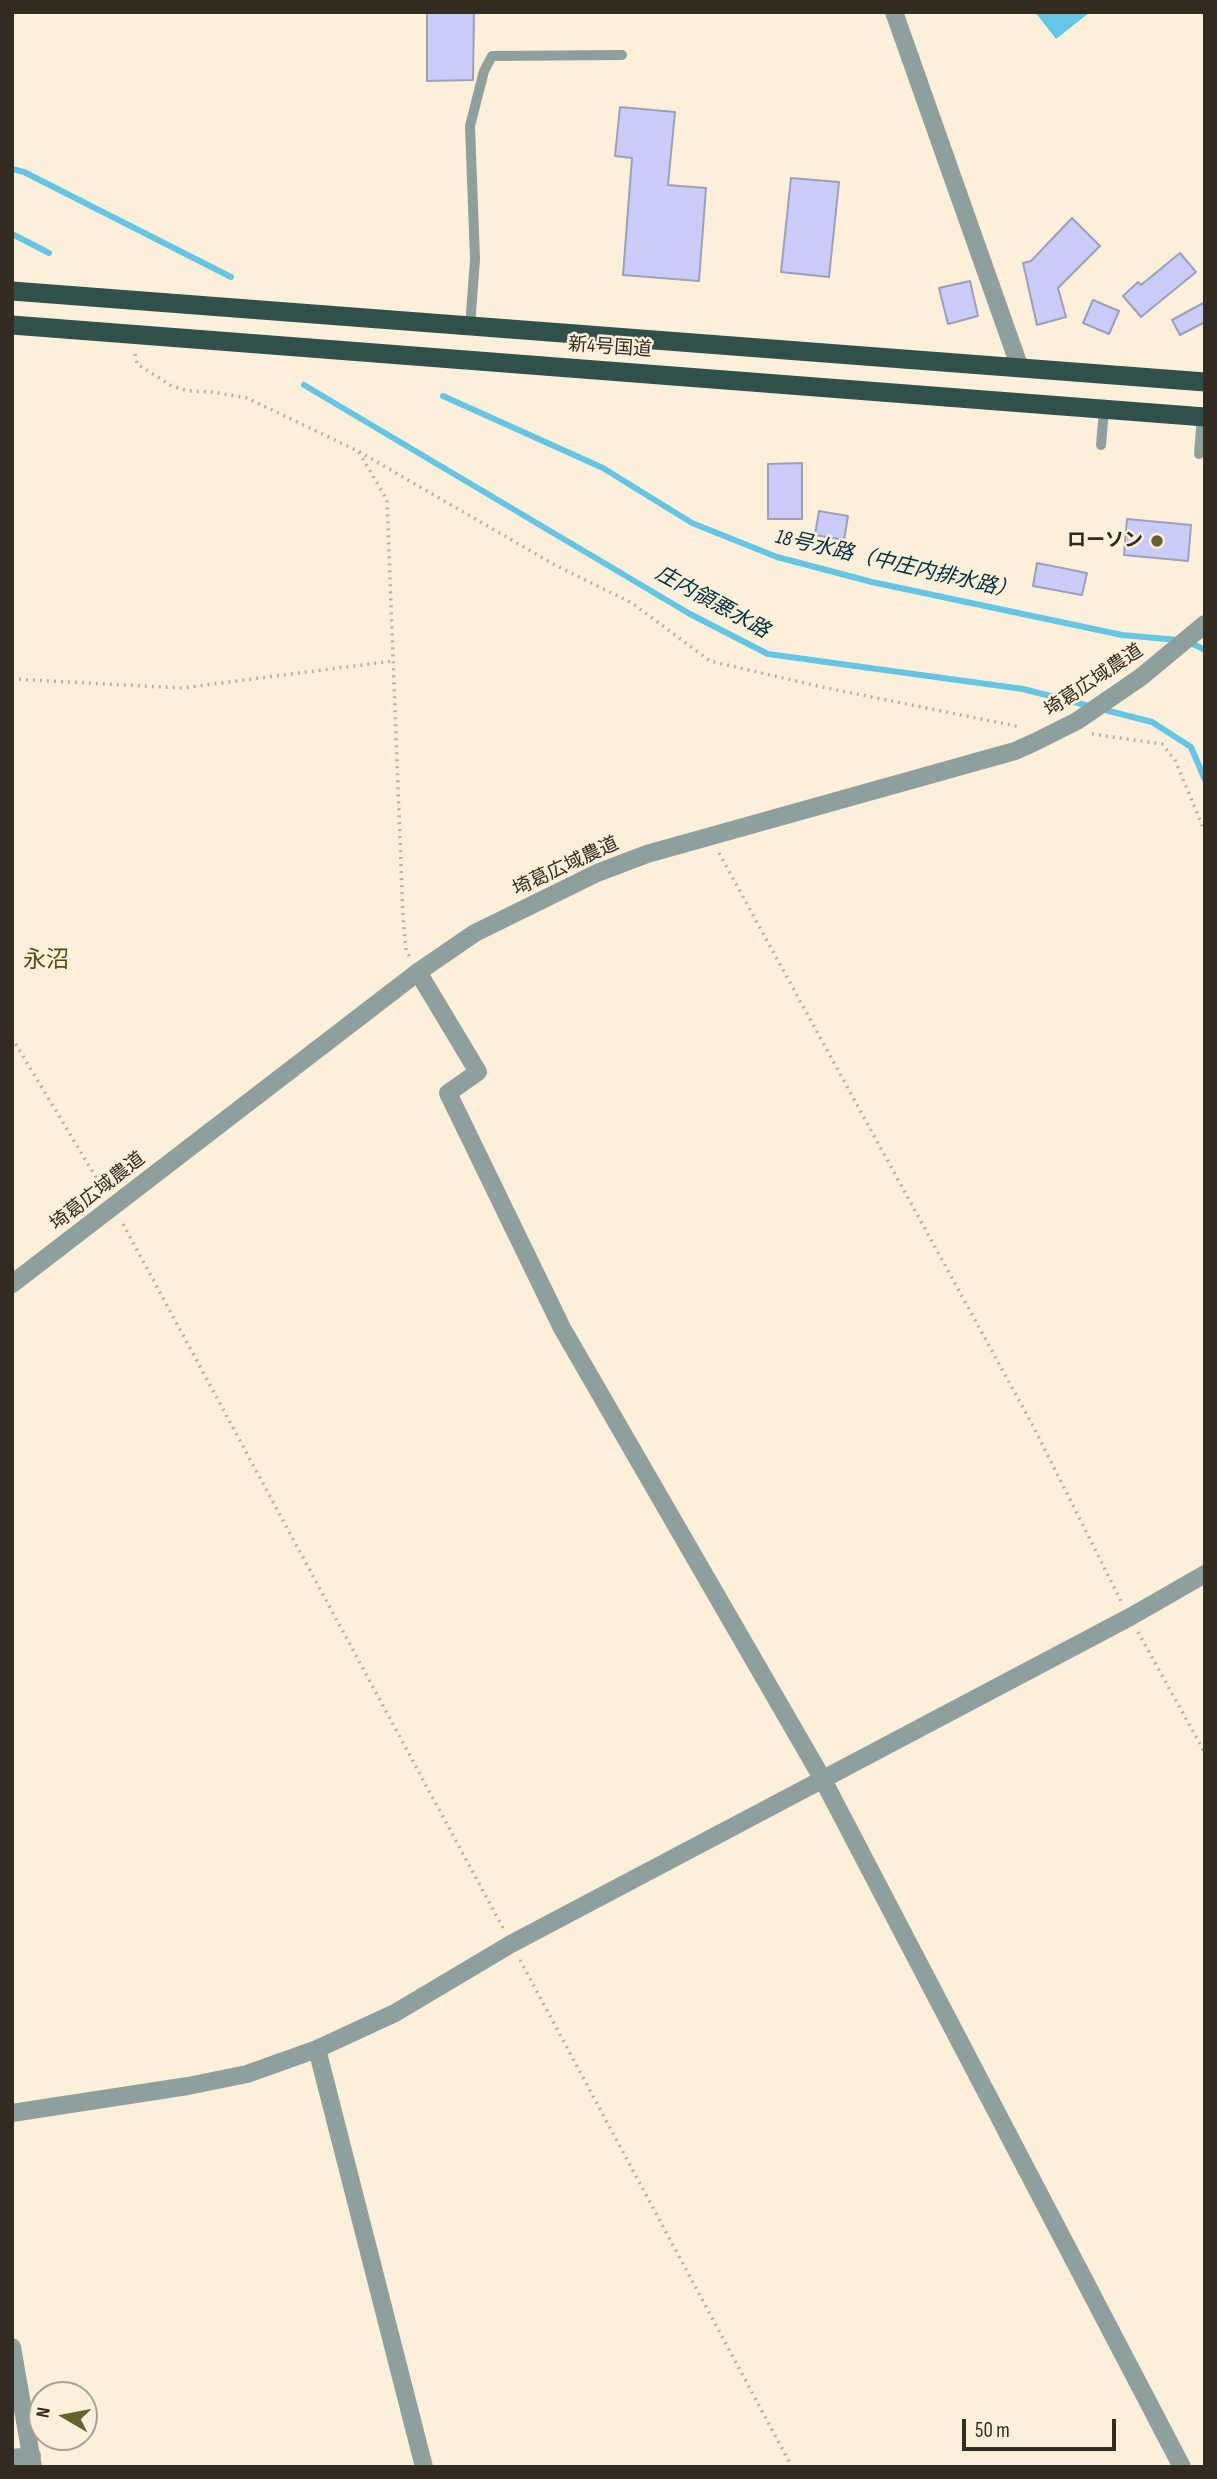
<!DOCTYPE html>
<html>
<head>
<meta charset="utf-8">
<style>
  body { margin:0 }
  #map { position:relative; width:1217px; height:2479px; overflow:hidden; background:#fdf0da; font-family:"Sofia Sans Condensed",sans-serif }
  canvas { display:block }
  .frame { position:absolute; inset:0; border:14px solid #312b20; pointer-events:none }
  .north { position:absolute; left:28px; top:2381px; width:70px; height:70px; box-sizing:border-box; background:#fdf0da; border:2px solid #aba190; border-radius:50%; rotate:280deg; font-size:19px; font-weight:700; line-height:28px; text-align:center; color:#312b20 }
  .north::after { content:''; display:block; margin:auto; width:24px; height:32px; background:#636330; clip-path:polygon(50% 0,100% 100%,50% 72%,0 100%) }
  .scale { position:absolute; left:962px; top:2419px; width:154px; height:32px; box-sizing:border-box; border:4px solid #312b20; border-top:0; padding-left:9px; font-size:21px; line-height:24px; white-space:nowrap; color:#312b20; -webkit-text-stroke:5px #fdf0da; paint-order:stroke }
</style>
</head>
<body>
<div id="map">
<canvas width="1217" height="2479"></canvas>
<div class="frame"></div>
<div class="north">N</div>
<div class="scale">50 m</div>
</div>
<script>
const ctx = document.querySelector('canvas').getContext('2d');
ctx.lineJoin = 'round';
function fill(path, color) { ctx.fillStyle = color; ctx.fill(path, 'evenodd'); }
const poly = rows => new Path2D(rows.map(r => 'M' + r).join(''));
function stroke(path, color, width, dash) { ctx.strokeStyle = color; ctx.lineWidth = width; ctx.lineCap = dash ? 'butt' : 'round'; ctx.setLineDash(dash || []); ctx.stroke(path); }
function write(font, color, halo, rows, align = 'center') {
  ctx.font = font + ' "Sofia Sans Condensed","Noto Sans JP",sans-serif'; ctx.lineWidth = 5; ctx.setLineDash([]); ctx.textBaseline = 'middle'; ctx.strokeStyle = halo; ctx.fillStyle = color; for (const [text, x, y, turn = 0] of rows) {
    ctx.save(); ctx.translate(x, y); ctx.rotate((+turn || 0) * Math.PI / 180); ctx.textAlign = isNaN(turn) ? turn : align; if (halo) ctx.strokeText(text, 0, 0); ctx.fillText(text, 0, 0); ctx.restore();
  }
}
const water = poly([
  [1035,12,1089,12,1089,13,1056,39]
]);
const stream = poly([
  [12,169,24,172,231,277],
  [12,234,49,253],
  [304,385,690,614,768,654,1023,689,1152,722,1191,747,1205,780],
  [443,396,603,468,692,523,777,557,872,582,1122,635,1178,640],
  [1189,642,1205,650]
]);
const building = poly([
  [427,12,474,12,473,80,427,81,427,12],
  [620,107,675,112,668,185,706,188,699,281,623,275,632,158,615,156,620,107],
  [791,178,839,182,829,277,781,272,791,178],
  [1072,218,1100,246,1058,288,1066,317,1037,325,1023,263,1031,261,1072,218],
  [1180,253,1196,272,1141,317,1123,296,1138,282,1141,285,1180,253],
  [970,281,978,316,948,324,939,288,970,281],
  [1093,300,1119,311,1109,334,1083,323,1093,300],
  [1205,302,1205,322,1180,335,1172,320,1205,302],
  [802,463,802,519,768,519,768,464,802,463],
  [819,511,848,516,844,540,815,535,819,511],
  [1127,519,1191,525,1188,561,1124,555,1127,519],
  [1037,563,1087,573,1082,595,1033,586,1037,563]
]);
const path = poly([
  [135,354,137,364,172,386,189,391,212,392,247,398,358,451,555,565,632,603,710,661,822,687,1021,727],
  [359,452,387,500,403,917,406,950,410,957],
  [12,679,182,688,393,661],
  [1092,734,1162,744,1175,760,1205,832],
  [719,853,1032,1424,1121,1601],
  [12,1038,103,1189],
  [123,1224,503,1928],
  [1138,1632,1205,1753],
  [520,1960,792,2467]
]);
const service = poly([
  [470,327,475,259,470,126,484,71,492,56,622,55],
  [1101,445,1104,410],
  [1199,454,1202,416]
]);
const minor = poly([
  [894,12,1020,368],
  [418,972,478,1072,448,1093,562,1328,822,1778,1182,2467],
  [317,2049,424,2467],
  [12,2113,188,2086,247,2074,317,2049,395,2013,511,1944,1130,1617,1205,1574],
  [12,2347,33,2467],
  [12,2458,32,2456]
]);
const tertiary = poly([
  [12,1284,418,972,475,933,597,873,647,854,1015,751,1035,742,1077,721,1141,677,1205,624]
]);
const trunk = poly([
  [12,291,1205,382],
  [12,325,1205,417]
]);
const markers = [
  [1157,541,7,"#636330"]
];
const streetNames = [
  ["新4号国道",610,348,4],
  ["埼葛広域農道",1094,681,-34],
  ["埼葛広域農道",566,867,-25],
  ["埼葛広域農道",98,1192,-38]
];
const poiNames = [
  ["ローソン",1143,541]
];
const waterNames = [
  ["18号水路（中庄内排水路）",896,565,13],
  ["庄内領悪水路",712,603,29]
];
const quarterNames = [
  ["永沼",46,961]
];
fill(water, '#64c5e5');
stroke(stream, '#64c5e5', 6);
fill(building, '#caccf8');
stroke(building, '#9d9eba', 2);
stroke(path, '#bcb19f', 3.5, [2, 5]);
stroke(service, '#8f9f9d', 10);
stroke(minor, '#8f9f9d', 18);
stroke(tertiary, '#8f9f9d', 18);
stroke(trunk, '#30504c', 19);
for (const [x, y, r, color] of markers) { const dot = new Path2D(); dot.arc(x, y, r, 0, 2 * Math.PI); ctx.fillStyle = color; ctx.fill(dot); stroke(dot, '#fdf0da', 2.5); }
write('19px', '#312b20', '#fdf0da', streetNames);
write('bold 19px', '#312b20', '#fdf0da', poiNames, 'right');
write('italic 21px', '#01313e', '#fdf0da', waterNames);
write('23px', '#4f4e11', '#fdf0da', quarterNames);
</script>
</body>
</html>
